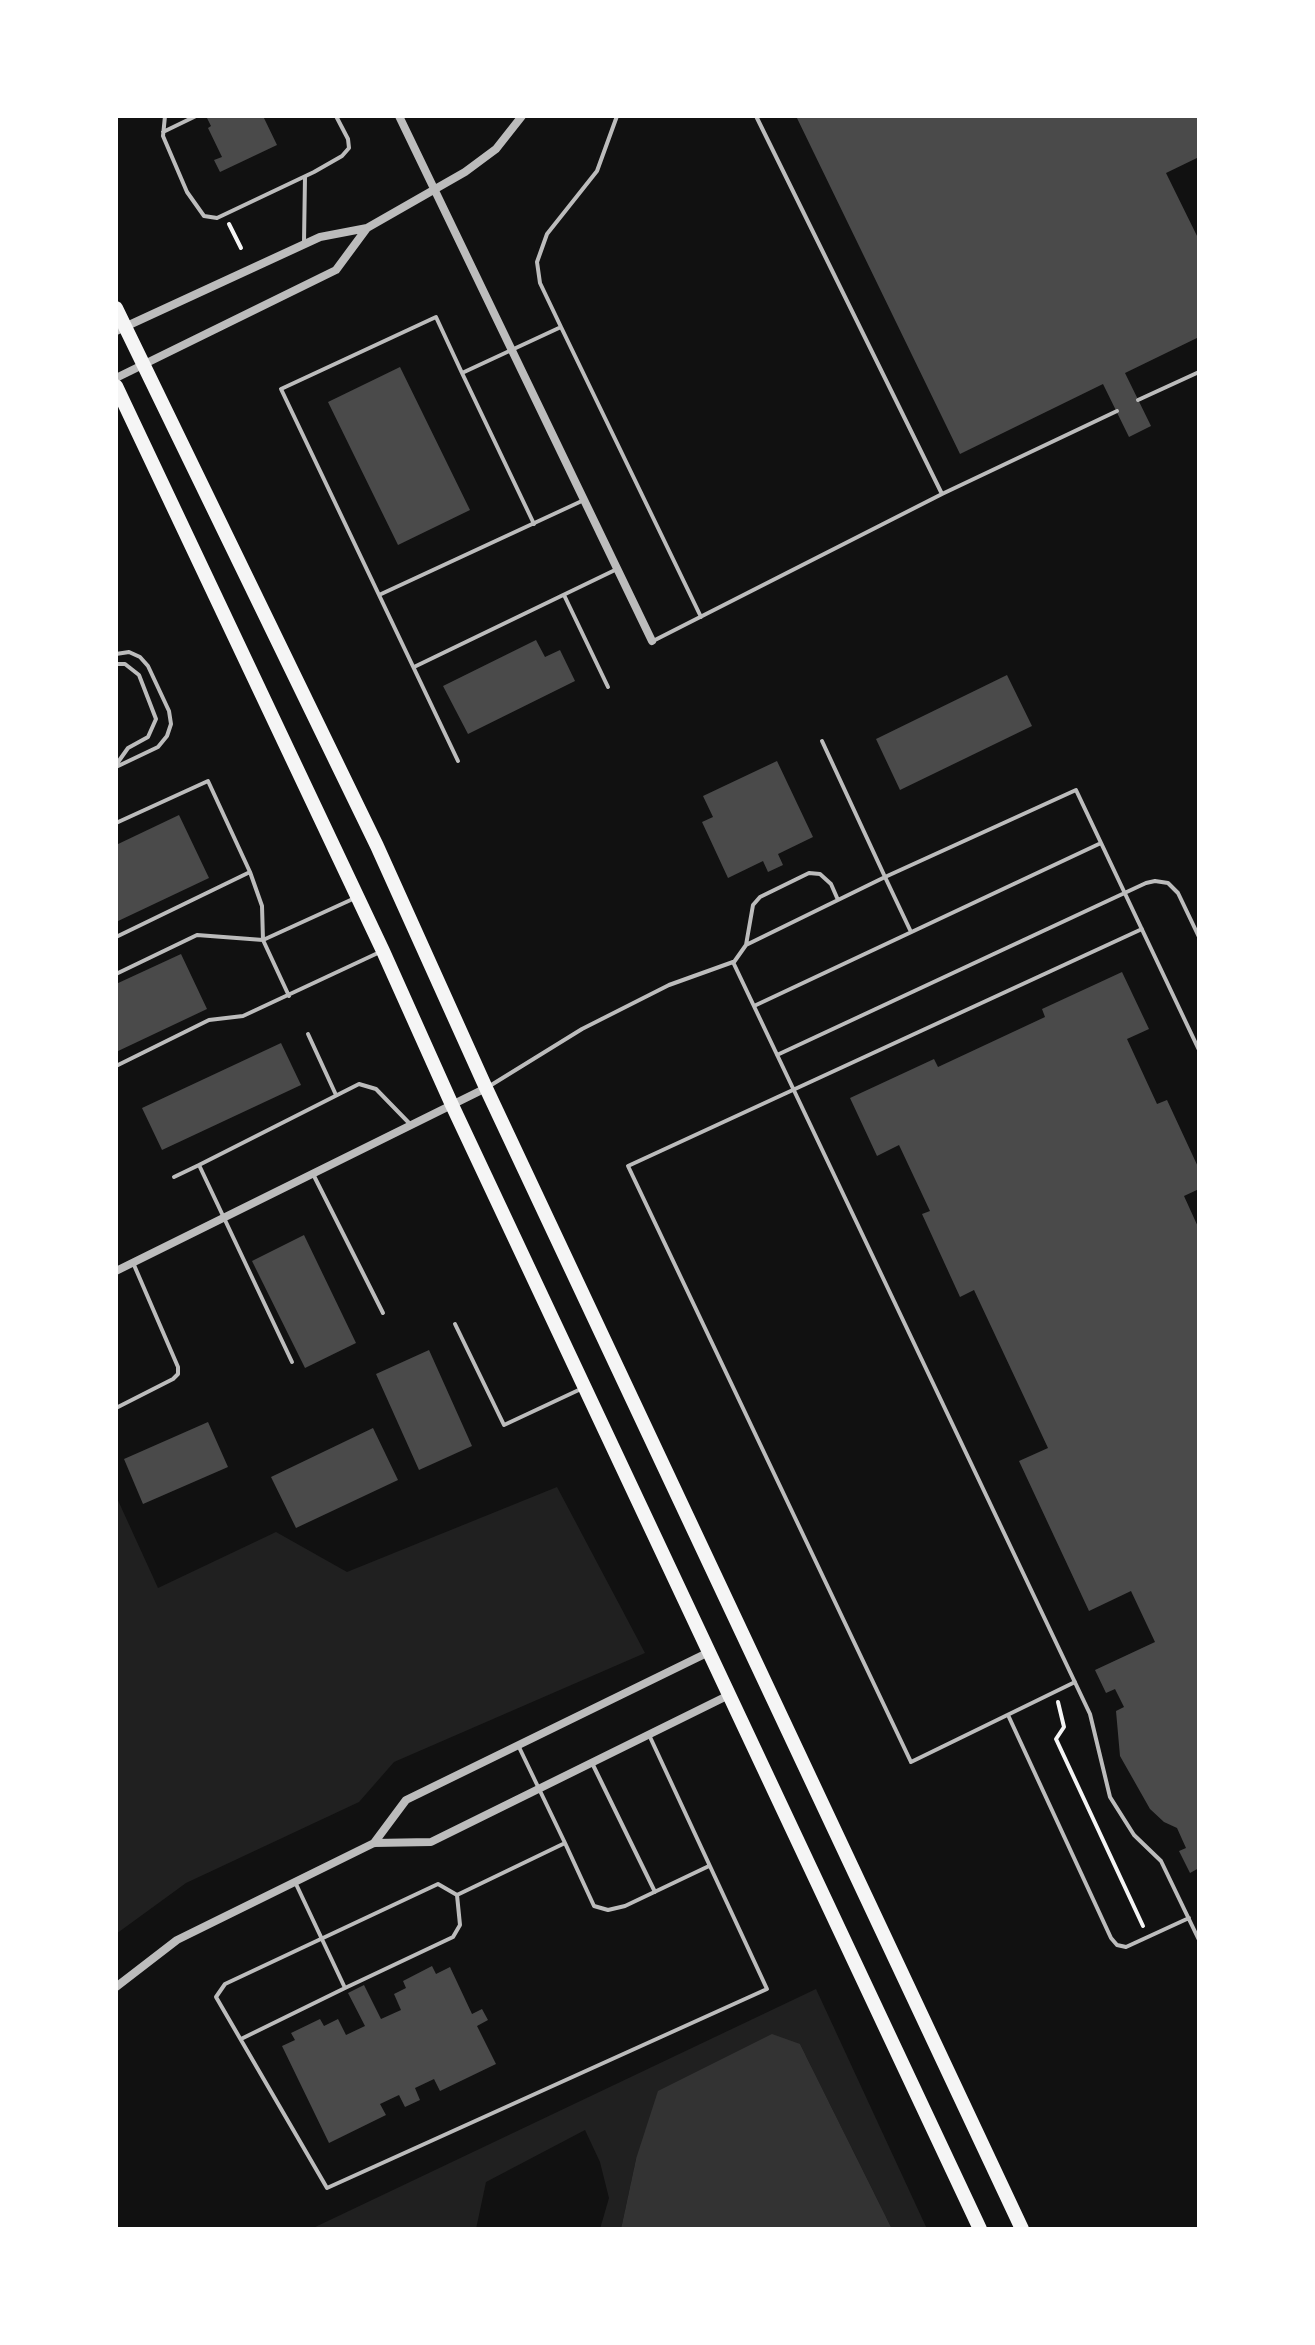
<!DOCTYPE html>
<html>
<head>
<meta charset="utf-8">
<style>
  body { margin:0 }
  #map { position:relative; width:1315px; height:2345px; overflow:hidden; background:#111; font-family:Commissioner,sans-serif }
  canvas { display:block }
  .frame { position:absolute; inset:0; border:118px solid #fff; pointer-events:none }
</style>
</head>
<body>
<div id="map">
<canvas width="1315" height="2345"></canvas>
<div class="frame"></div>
</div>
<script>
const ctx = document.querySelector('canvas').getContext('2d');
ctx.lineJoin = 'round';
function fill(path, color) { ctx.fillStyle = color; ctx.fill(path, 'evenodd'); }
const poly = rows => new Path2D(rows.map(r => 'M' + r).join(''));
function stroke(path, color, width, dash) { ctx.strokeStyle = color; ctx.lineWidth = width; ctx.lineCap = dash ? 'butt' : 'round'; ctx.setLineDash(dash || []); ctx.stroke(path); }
const green = poly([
  [557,1487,645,1653,394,1762,359,1802,186,1883,116,1934,116,1496,158,1588,276,1532,347,1572],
  [816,1989,927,2229,892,2229,800,2044,636,2159,621,2229,600,2229,609,2198,600,2162,585,2130,486,2182,476,2229,311,2229]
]);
const water = poly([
  [772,2034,800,2044,892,2229,621,2229,636,2159,658,2091]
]);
const building = poly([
  [206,116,263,116,277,145,220,172,214,160,222,157,208,128,211,126],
  [796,116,1196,116,1199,122,1199,157,1166,173,1199,240,1199,337,1125,373,1151,426,1129,437,1103,384,960,454],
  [400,367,470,510,398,545,328,402],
  [536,640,545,657,560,650,575,681,468,734,443,686],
  [1007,675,1032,726,900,790,876,739],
  [777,761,813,837,778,854,783,865,768,872,763,861,728,878,702,822,713,817,703,796],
  [179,815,209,878,116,922,116,845],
  [181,954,207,1009,116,1052,116,984],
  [1122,972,1149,1029,1127,1039,1157,1104,1167,1100,1199,1169,1199,1189,1184,1196,1199,1229,1199,1868,1190,1873,1179,1851,1186,1848,1177,1828,1164,1822,1150,1809,1120,1756,1116,1711,1124,1707,1115,1689,1106,1693,1095,1670,1155,1642,1131,1591,1089,1611,1019,1461,1048,1448,974,1290,960,1297,922,1214,930,1211,899,1145,877,1156,850,1098,934,1059,938,1067,1045,1017,1042,1009],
  [281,1043,301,1085,162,1150,142,1108],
  [304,1235,356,1343,305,1368,252,1261],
  [429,1350,472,1446,419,1470,376,1374],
  [208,1422,228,1467,143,1504,124,1459],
  [373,1428,398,1480,296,1528,271,1477],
  [432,1966,436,1974,450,1967,472,2014,482,2009,488,2020,477,2026,496,2064,440,2091,434,2079,415,2088,420,2100,405,2107,399,2095,380,2104,386,2115,329,2143,282,2046,295,2040,291,2033,320,2019,324,2026,338,2019,346,2035,365,2026,348,1993,364,1985,381,2019,401,2010,394,1994,406,1988,403,1981]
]);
const path = poly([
  [229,224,241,248],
  [1058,1702,1064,1727,1056,1739,1143,1926]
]);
const service = poly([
  [165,116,163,136,187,192,204,216,217,218,314,172,342,156,349,148,348,139,336,116],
  [163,132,196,116],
  [304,242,305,177],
  [561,327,701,617],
  [462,373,534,524],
  [1138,400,1199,372],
  [942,494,1117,411],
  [116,592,116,596],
  [379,595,584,500],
  [564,595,608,687],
  [653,641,942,494,756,116],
  [116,654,129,652,140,657,148,666,169,711,171,724,167,736,158,747,116,767],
  [116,664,125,664,139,675,156,719,148,737,128,748,116,765],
  [414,667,615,570],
  [458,761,281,389,436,317,462,373,561,327,540,283,537,262,547,234,597,171,617,116],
  [116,823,208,781,250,872,116,937],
  [250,872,262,906,263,940,289,996],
  [911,932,885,877,1076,790,1199,1050],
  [746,945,753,905,760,897,809,873,820,874,831,884,838,900],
  [734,962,746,945,885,877,822,741],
  [116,974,197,935,263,940,355,898],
  [754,1006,1101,843],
  [308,1034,336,1095],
  [777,1055,1146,883,1155,881,1168,883,1178,893,1199,937],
  [116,1066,209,1020,243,1016,380,952],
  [488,1087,582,1029,669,985,733,962,1090,1714,1110,1797,1134,1835,1161,1861,1199,1940],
  [313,1174,383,1313],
  [174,1177,199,1165],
  [455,1324,504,1425,583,1388],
  [292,1362,199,1165,359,1084,376,1089,411,1125],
  [116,1408,173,1379,178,1374,178,1367,134,1265],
  [1075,1682,911,1762,628,1166,1142,929],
  [1008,1715,1111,1938,1117,1945,1126,1947,1189,1918],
  [518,1745,565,1843,457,1895,438,1884,225,1984,216,1997,327,2188,767,1989,650,1737],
  [593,1765,655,1892],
  [565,1843,594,1906,608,1910,625,1906,709,1866],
  [296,1884,345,1988,453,1937,460,1925,457,1895],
  [241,2039,345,1988]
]);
const minor = poly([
  [399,116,652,641],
  [116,331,320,237,367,228,465,172,496,149,522,116],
  [116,378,336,270,367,228],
  [116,1271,486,1088],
  [374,1843,406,1800,709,1652],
  [116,1987,177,1940,374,1843,431,1842,729,1695]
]);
const primary = poly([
  [116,308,377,846,486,1088,1022,2229],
  [116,386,383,951,452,1105,980,2229]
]);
fill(green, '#202020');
fill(water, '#333');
fill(building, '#4a4a4a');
stroke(path, '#f5f5f5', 4);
stroke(service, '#bcbcbc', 4);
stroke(minor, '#bcbcbc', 8);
stroke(primary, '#f5f5f5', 14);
</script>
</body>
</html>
